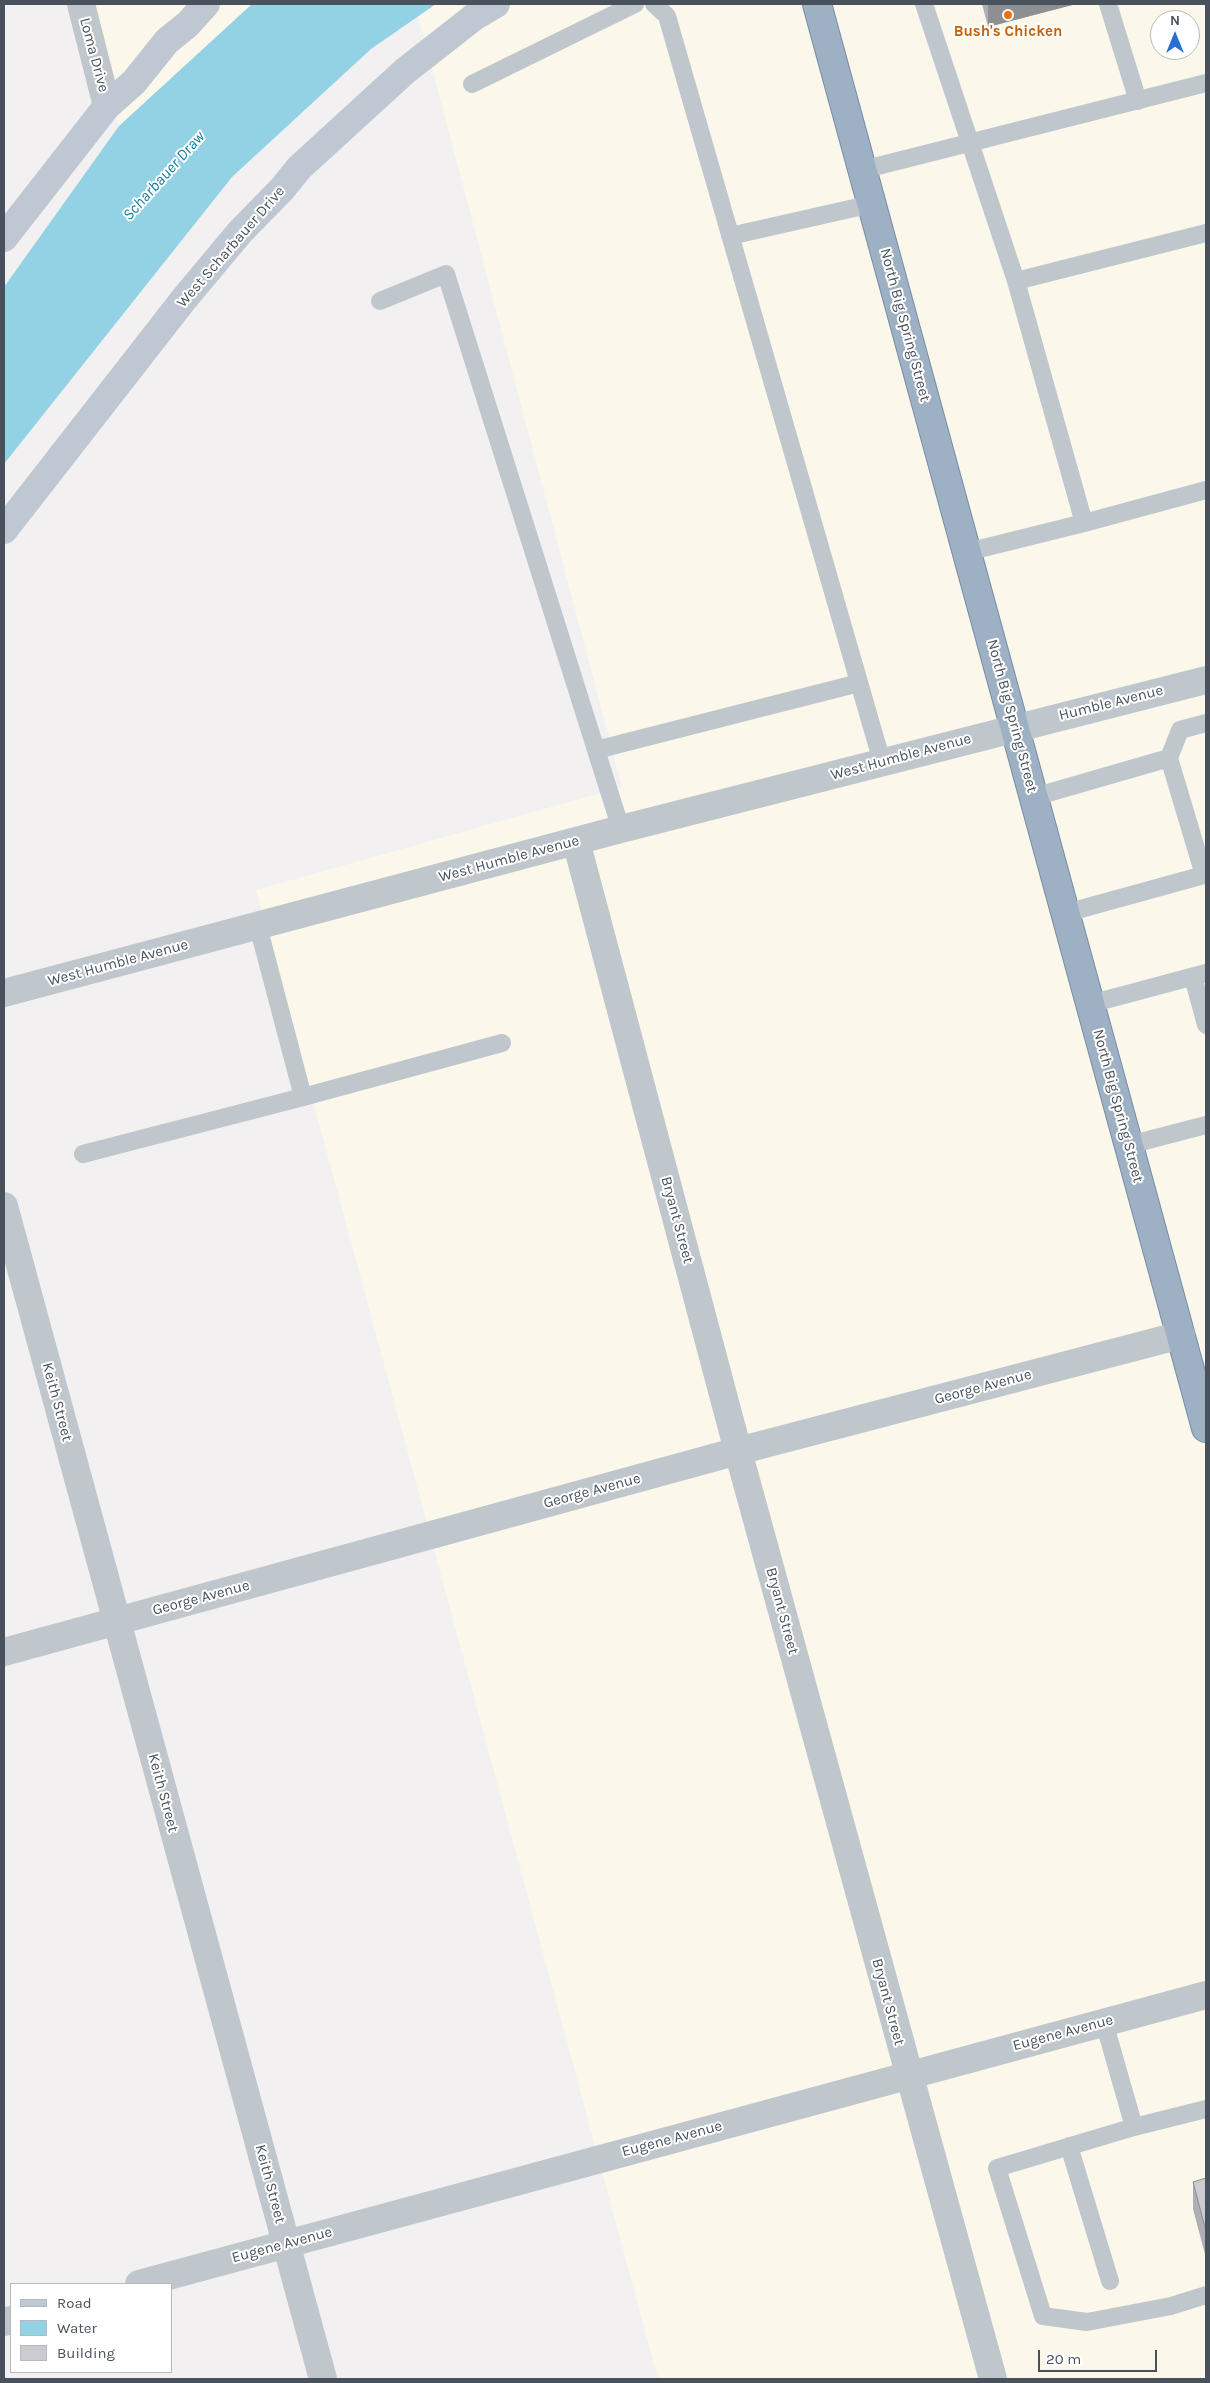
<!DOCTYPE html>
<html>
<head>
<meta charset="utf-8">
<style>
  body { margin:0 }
  #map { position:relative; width:1210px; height:2383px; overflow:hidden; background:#f2f0f0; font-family:Karla,sans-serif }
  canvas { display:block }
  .frame { position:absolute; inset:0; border:5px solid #49525c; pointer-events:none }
  .legend { position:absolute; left:10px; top:2283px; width:162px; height:90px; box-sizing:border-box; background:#fff; border:1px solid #b6babe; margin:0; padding:6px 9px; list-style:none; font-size:15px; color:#49525c }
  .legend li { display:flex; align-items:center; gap:10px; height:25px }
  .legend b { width:25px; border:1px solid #b6babe }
  .north { position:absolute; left:1150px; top:10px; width:50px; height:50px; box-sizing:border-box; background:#fff; border:1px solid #b6babe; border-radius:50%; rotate:0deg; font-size:14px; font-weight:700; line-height:20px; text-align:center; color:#49525c }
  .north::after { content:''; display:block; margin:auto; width:18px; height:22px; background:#286fd4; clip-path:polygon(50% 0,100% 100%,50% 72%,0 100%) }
  .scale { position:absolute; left:1038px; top:2350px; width:119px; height:22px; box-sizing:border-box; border:2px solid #49525c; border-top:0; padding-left:6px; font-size:15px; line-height:18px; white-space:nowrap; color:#49525c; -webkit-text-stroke:4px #fff; paint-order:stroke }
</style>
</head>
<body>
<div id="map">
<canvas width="1210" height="2383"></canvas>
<div class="frame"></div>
<ul class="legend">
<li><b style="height:6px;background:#bfc8d2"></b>Road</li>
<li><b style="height:14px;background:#93d2e5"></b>Water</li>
<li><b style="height:14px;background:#caccd2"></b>Building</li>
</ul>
<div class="north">N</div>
<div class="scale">20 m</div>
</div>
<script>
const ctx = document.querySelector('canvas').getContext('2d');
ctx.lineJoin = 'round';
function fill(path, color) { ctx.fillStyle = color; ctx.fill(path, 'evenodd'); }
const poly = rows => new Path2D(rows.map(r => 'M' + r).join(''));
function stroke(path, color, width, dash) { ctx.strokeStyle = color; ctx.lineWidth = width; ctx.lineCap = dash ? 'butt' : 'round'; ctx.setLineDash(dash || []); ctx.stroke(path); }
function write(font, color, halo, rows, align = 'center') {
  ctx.font = font + ' Karla,sans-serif'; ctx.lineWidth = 4; ctx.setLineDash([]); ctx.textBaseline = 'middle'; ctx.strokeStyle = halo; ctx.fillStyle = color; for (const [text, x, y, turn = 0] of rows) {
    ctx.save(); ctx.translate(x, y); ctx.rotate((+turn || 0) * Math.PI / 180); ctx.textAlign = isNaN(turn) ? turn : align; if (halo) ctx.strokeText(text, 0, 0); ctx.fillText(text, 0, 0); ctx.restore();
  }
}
const commercial = poly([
  [84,4,351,4,119,126],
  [415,4,1206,4,1206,2379,658,2379,256,890,622,787],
  [1160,20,1190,20,1190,50,1160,50]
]);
const water = poly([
  [252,4,436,4,371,49,232,177,4,464,4,287,119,126]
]);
const service = poly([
  [654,4,667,16,882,762],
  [924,4,1016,281,1084,523,967,552],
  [1108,4,1138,101],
  [472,84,635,4],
  [862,170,1206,83],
  [730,236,872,204],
  [1016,281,1206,233],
  [380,301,446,274,596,750],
  [1084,523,1206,490],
  [1169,758,1180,730,1206,723],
  [1034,797,1169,758,1204,875,1066,913],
  [621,829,596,750,859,683],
  [258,926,303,1097,502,1043],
  [1193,977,1206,1025],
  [1090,1004,1206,973],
  [1129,1145,1206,1125],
  [83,1154,303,1097],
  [1104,2022,1134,2127,997,2168,1043,2316,1087,2322,1171,2306,1206,2295],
  [1134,2127,1206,2109],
  [1069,2146,1110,2281]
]);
const minor = poly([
  [81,4,107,106],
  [576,841,738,1451,993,2379],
  [4,993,621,829,1206,680],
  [4,1206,323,2379],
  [4,1652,738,1451,1181,1335],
  [139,2284,1206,1995],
  [4,2322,11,2320]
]);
const secondary = poly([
  [4,238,107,106,134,82,167,41,188,24,206,4],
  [4,530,184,299,240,232,282,189,299,168,405,71,474,17,496,4]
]);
const trunk = poly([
  [817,4,1206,1428]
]);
const wall = poly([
  [982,4,1076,4,988,27],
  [1206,2178,1206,2258,1193,2209,1193,2182]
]);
const shadedWall = poly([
  [988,4,1076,4,988,27]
]);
const building = poly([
  [1206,2178,1206,2231,1193,2182,1206,2178]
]);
const markers = [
  [1008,15,5,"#e8710a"]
];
const foodNames = [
  ["Bush's Chicken",1008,32]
];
const streetNames = [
  ["Loma Drive",94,55,75],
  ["West Scharbauer Drive",231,247,-49],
  ["North Big Spring Street",905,325,75],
  ["Humble Avenue",1111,703,-14],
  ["North Big Spring Street",1012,716,75],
  ["West Humble Avenue",901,757,-15],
  ["West Humble Avenue",509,859,-15],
  ["West Humble Avenue",118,963,-15],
  ["North Big Spring Street",1118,1106,75],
  ["Bryant Street",677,1220,75],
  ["George Avenue",983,1387,-15],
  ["Keith Street",57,1402,75],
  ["George Avenue",592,1491,-15],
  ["George Avenue",201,1598,-15],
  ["Bryant Street",782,1611,75],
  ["Keith Street",163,1793,75],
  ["Bryant Street",888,2002,75],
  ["Eugene Avenue",1063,2033,-15],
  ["Eugene Avenue",672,2139,-15],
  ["Keith Street",270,2184,75],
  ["Eugene Avenue",282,2245,-15]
];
const waterNames = [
  ["Scharbauer Draw",164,176,-48]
];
fill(commercial, '#fbf7eb');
fill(water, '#93d2e5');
stroke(trunk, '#778ca6', 30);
stroke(service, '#bfc7cd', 18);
stroke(minor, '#bfc7cd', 28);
stroke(secondary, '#bfc8d2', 28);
stroke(trunk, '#9eb0c3', 28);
fill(wall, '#aeafb5');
fill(shadedWall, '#8d8f93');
fill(building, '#caccd2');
stroke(building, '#8d8f93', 1);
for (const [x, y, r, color] of markers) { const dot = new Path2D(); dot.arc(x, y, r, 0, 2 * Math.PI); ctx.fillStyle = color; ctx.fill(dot); stroke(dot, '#fff', 2); }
write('bold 15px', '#c56008', '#fff', foodNames);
write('15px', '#49525c', '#fff', streetNames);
write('italic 16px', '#1880a0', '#fff', waterNames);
</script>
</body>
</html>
